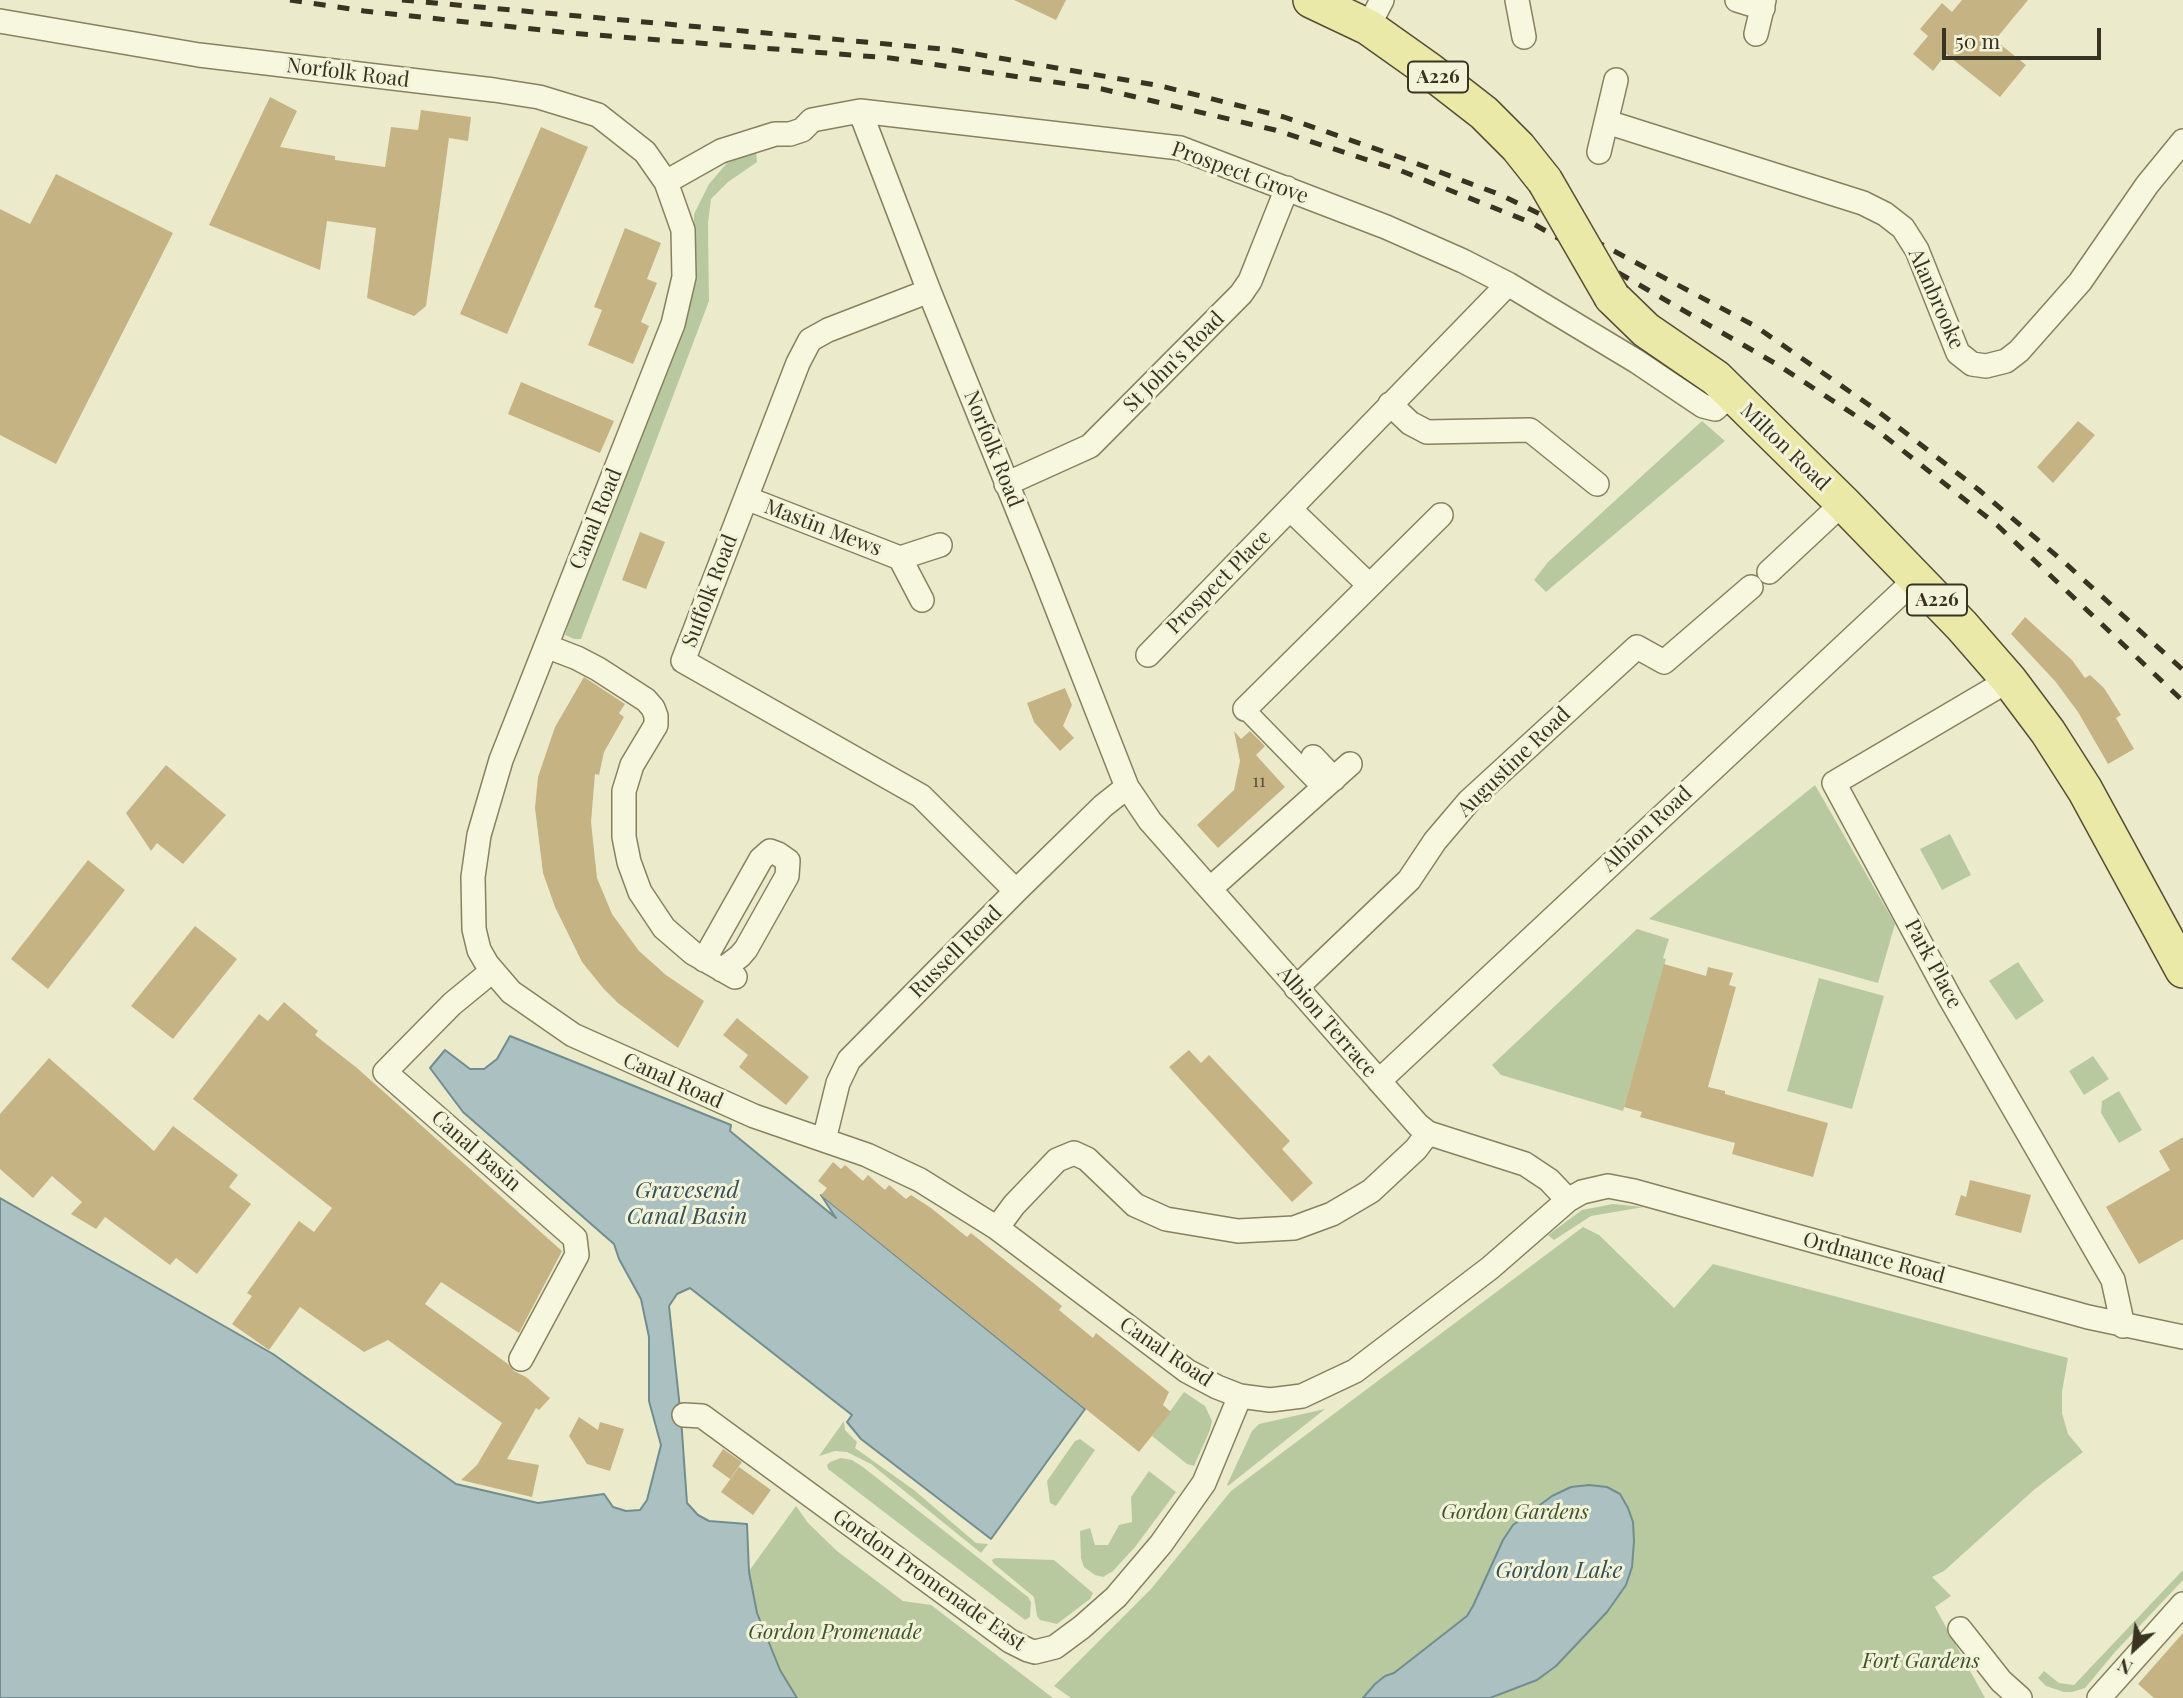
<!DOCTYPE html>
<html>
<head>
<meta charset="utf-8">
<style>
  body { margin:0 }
  #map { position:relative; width:2183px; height:1698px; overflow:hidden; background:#ebebcb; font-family:"Playfair Display",serif }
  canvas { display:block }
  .north { position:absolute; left:2099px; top:1614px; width:70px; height:70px; -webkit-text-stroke:5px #f3f3da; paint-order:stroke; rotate:207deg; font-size:19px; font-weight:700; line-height:28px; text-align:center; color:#393422 }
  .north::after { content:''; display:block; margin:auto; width:24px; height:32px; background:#393422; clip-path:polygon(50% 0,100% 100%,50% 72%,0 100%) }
  .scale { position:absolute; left:1942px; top:28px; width:159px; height:32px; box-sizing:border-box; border:4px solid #393422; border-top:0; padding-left:9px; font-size:21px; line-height:24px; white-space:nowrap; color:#393422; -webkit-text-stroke:5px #f3f3da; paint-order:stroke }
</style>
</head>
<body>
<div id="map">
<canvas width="2183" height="1698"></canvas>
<div class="north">N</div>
<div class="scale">50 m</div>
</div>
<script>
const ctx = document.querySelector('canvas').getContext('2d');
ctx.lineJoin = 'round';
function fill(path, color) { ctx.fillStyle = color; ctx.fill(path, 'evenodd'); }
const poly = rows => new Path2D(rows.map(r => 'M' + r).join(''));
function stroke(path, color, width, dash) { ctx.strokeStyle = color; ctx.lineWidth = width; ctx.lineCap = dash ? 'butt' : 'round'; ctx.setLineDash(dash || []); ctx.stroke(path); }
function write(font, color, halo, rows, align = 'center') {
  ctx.font = font + ' "Playfair Display",serif'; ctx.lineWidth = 6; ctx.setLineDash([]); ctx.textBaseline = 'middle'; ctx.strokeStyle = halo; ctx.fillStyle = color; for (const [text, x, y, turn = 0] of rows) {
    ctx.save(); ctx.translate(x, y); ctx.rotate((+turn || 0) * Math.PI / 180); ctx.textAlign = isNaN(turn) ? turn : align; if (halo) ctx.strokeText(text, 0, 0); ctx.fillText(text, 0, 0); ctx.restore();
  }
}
const green = poly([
  [756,152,757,162,728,182,711,199,708,223,709,301,581,639,574,639,565,635,571,615,677,344,694,269,694,214,709,184,727,163],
  [1702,421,1725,441,1546,592,1534,580,1548,562],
  [1815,785,1895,924,1878,983,1649,919],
  [1950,834,1971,875,1942,890,1920,849],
  [1637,929,1669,939,1663,958,1666,959,1623,1111,1501,1075,1492,1065],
  [2018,962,2044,1001,2016,1020,1989,981],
  [1819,978,1884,996,1852,1109,1787,1091],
  [2093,1056,2109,1079,2084,1095,2069,1071],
  [2119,1091,2142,1130,2119,1143,2101,1113,2102,1101],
  [1613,1204,1644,1207,1591,1216,1554,1240,1548,1235,1582,1210],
  [1583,1227,1599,1235,1674,1308,1713,1264,2068,1358,2062,1392,2062,1413,2068,1434,2083,1452,2035,1489,1944,1571,1932,1577,1951,1596,1935,1607,1985,1698,1071,1698,1054,1686,1151,1589,1231,1491],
  [1184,1392,1205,1406,1212,1421,1210,1430,1194,1466,1187,1464,1152,1436],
  [1325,1409,1228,1486,1227,1485,1252,1431,1259,1424],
  [844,1421,845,1430,857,1442,855,1448,914,1490,976,1543,988,1544,981,1553,871,1464,847,1452,835,1451,819,1456],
  [1080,1439,1095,1450,1056,1506,1050,1503,1047,1481,1075,1441],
  [682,1447,687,1503,698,1515,709,1521,747,1524,749,1571,796,1506,808,1523,837,1551,903,1601,931,1605,1053,1698,738,1698,684,1504],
  [841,1458,852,1460,863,1467,1028,1597,1031,1602,1030,1617,1025,1620,828,1469,827,1465,830,1462],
  [1149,1471,1176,1492,1135,1547,1113,1571,1103,1577,1095,1575,1084,1567,1081,1558,1080,1531,1090,1528,1095,1545,1108,1545,1119,1525,1132,1522,1131,1497],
  [995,1558,1054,1560,1093,1593,1090,1599,1057,1624,1040,1620,1037,1616,1034,1597,993,1563,992,1560],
  [2183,1570,2183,1580,2115,1652,2085,1688,2072,1692,2064,1692,2046,1686,2038,1678,2044,1671,2059,1683,2074,1685]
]);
const water = poly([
  [510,1036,731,1125,730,1131,836,1218,821,1195,1085,1409,991,1539,861,1439,847,1422,852,1415,690,1288,677,1294,669,1306,681,1418,687,1503,698,1515,709,1521,747,1524,749,1572,757,1613,780,1670,797,1698,0,1698,0,1198,273,1354,456,1484,538,1503,604,1494,613,1507,626,1511,640,1510,647,1500,661,1445,649,1401,649,1337,641,1299,619,1259,614,1244,463,1112,430,1068,445,1050,470,1069,484,1069,497,1059,510,1036],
  [1589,1485,1607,1487,1620,1494,1628,1508,1633,1522,1634,1541,1632,1567,1626,1585,1607,1612,1556,1666,1537,1680,1490,1698,1363,1698,1375,1684,1385,1676,1394,1673,1467,1616,1473,1606,1503,1540,1513,1525,1552,1496,1571,1487,1589,1485]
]);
const building = poly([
  [1014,0,1066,0,1056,20],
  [1962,0,2028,0,1995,40,2026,65,2000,97,1946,54,1933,71,1913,54,1928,36,1920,29,1942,3,1952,12],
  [270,97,297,111,280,147,335,156,335,160,385,167,391,127,418,130,421,110,471,117,468,141,449,138,426,306,414,316,367,298,376,228,327,221,320,270,209,225],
  [541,127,588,147,507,334,460,314],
  [56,174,173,233,56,464,0,435,0,209,30,224],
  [625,228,661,243,647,279,657,283,641,322,649,326,633,364,588,345,602,310,594,307],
  [521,382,614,421,600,453,508,414],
  [2078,421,2095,435,2053,483,2037,467],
  [640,532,665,542,646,589,622,580],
  [2025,617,2072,660,2085,678,2090,675,2104,688,2121,715,2116,718,2134,749,2108,764,2078,712,2055,681,2011,634],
  [584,677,625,704,619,713,624,717,604,752,599,775,595,774,591,822,597,878,612,914,639,951,666,975,704,1001,678,1048,618,1003,603,988,582,962,555,907,543,873,535,808,538,777,555,727],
  [1065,688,1072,705,1063,726,1074,738,1060,751,1034,722,1027,703],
  [1234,731,1241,739,1250,731,1265,746,1256,755,1285,787,1218,848,1197,825,1234,790,1240,761],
  [166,765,226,815,183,864,157,843,151,851,126,813],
  [88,860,125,890,48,989,11,959],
  [195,926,237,959,173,1039,131,1006],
  [1664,964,1706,976,1708,967,1733,973,1729,985,1736,987,1708,1087,1725,1091,1725,1094,1828,1123,1813,1177,1732,1154,1735,1143,1640,1117,1642,1112,1624,1107],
  [284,1002,318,1031,315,1035,357,1068,562,1251,519,1333,441,1282,425,1304,508,1364,514,1371,526,1377,550,1398,539,1410,536,1408,507,1459,539,1465,532,1497,461,1480,477,1465,502,1423,388,1340,364,1352,300,1307,269,1350,232,1324,252,1296,247,1293,299,1221,314,1232,332,1208,193,1099,259,1014,268,1021],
  [737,1018,809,1077,786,1105,739,1067,748,1055,723,1035],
  [1189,1050,1201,1063,1209,1055,1290,1141,1282,1149,1313,1183,1292,1202,1169,1067],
  [49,1058,154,1151,173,1126,238,1175,229,1187,251,1204,197,1274,176,1258,170,1265,105,1217,96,1229,71,1214,82,1202,52,1176,33,1198,0,1169,0,1114],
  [2183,1137,2183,1239,2139,1264,2106,1207,2170,1170,2159,1151],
  [833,1162,841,1169,845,1165,863,1181,868,1175,885,1190,889,1185,906,1199,911,1195,931,1208,967,1237,971,1233,1062,1306,1059,1310,1093,1338,1096,1333,1169,1392,1163,1405,1171,1412,1139,1452,821,1195,827,1188,818,1181],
  [1970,1180,2031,1195,2021,1233,1955,1215,1961,1195,1966,1197],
  [579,1417,598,1430,600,1422,624,1429,610,1471,587,1464,569,1436],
  [723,1449,742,1462,730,1479,712,1466],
  [739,1467,771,1490,753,1515,721,1492],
  [2183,1633,2183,1698,2154,1698,2138,1684]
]);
const pedestrian = poly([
  [1245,709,1323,789]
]);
const minor = poly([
  [1517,0,1524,37],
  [1737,0,1763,8],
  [0,21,199,55,494,90,539,97,598,115,645,152,666,182,683,230,684,277,673,324,501,760,479,835,473,877,474,929,479,950,487,964,511,992,573,1035,754,1116,867,1155,920,1180,997,1228,1187,1371,1217,1387,1240,1396,1270,1400,1302,1396,1355,1371,1490,1268,1568,1200,1582,1192,1608,1186,1634,1191,2088,1317,2183,1337],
  [1368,27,1382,0],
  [1756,34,1764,0],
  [860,111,929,291,1040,565,1127,787,1150,821,1418,1125,1428,1133,1525,1164,1549,1180,1568,1200],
  [1607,122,1863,203,1885,214,1903,228,1917,250,1958,353,1972,364,1986,366,2006,361,2019,351,2080,282,2147,185,2183,141],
  [1599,152,1616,80],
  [666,182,721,151,775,134,790,134,802,130,812,120,860,111,1180,148,1386,227,1463,261,1508,284,1636,361,1703,406,1715,409,1730,395],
  [929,291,828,330,810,340,798,363,683,661,921,796,1016,891],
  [1390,404,1410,423,1427,432,1530,430,1597,484],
  [1006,484,1090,446,1241,294,1250,281,1287,188],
  [746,498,900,558],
  [1291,510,1369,585],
  [1769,572,1843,503],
  [922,600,900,558,940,545],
  [546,646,577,658,598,669,646,700,653,708,656,716,656,725,632,765,624,791,624,837,629,862,640,892,664,928,693,953,735,977],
  [1148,655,1508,284],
  [2009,680,1834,783,1950,998,2113,1280,2123,1326],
  [1245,709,1441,515],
  [1313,757,1334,779],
  [1211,888,1350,764],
  [704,960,761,859,770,851,778,854,788,861,787,876,746,949,740,956,722,970],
  [491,972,452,1004,385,1072,575,1238,577,1255,521,1359],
  [1296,988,1409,880,1435,841,1469,801,1637,647,1664,662,1751,587],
  [1379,1081,1916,579],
  [824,1140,838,1083,849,1060,1016,891,1103,806,1127,787],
  [997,1228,1014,1205,1057,1160,1074,1153,1087,1159,1135,1205,1166,1219,1238,1231,1294,1228,1332,1214,1371,1191,1416,1149,1428,1133],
  [684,1415,702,1416,1010,1641,1028,1650,1035,1652,1055,1647,1082,1627,1116,1597,1161,1544,1204,1483,1240,1396],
  [1960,1629,2001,1681,2020,1698],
  [2099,1698,2183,1604]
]);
const primary = poly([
  [1311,0,1368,27,1430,71,1484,113,1518,147,1545,181],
  [1612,297,1646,330,1716,378,1843,503,1962,626,2009,680,2048,732,2085,790,2183,970]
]);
const rail = poly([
  [290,0,364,11,570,33,890,58,1102,89,1275,130,1399,170,1532,223,1778,365,1873,427,1997,525,2183,701],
  [402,0,953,50,1161,86,1284,117,1402,158,1501,195,1597,242,1755,326,1875,409,1979,490,2064,562,2183,670]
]);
const primaryBridge = poly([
  [1545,181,1612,297]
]);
const numberNames = [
  ["11",1259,781]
];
const shields = [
  [1438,77,60],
  [1937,600,60]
];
const shieldNames = [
  ["A226",1438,77],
  ["A226",1937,600]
];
const streetNames = [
  ["Norfolk Road",348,73,7],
  ["Prospect Grove",1240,173,20],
  ["Alanbrooke",1936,299,66],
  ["St John's Road",1174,362,-45],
  ["Milton Road",1785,447,44],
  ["Norfolk Road",993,449,68],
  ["Canal Road",596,519,-68],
  ["Mastin Mews",823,528,21],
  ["Prospect Place",1219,582,-45],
  ["Suffolk Road",710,591,-69],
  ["Augustine Road",1514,762,-44],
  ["Albion Road",1647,829,-43],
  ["Russell Road",956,952,-45],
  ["Park Place",1933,964,62],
  ["Albion Terrace",1327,1022,49],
  ["Canal Road",673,1081,24],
  ["Canal Basin",476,1151,41],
  ["Ordnance Road",1874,1258,15],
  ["Canal Road",1166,1352,34],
  ["Gordon Promenade East",929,1580,35]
];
const parkNames = [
  ["Gordon Gardens",1515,1512],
  ["Gordon Promenade",835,1632],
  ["Fort Gardens",1921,1661]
];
const waterNames = [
  ["Gravesend",687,1191],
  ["Canal Basin",687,1217],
  ["Gordon Lake",1559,1571]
];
fill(green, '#b8c99f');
fill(water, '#abc0c0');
stroke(water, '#728d8f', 2);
fill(building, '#c6b384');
stroke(pedestrian, '#878160', 21);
stroke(minor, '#878160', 26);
stroke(primary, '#554e34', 38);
stroke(pedestrian, '#f6f7de', 18);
stroke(minor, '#f6f7de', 23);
stroke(primary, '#eae9a7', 35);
stroke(rail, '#393422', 5, [12, 12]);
stroke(primaryBridge, '#554e34', 38, []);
stroke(primaryBridge, '#eae9a7', 35);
write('18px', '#5c543a', null, numberNames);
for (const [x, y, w] of shields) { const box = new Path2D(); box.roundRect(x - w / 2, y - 15.5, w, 31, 5); ctx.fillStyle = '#f3f3da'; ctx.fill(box); stroke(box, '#393422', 2); }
write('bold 19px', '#393422', null, shieldNames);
write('21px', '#393422', '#f3f3da', streetNames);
write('italic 21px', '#3d532b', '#f3f3da', parkNames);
write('italic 23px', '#334f57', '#f3f3da', waterNames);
</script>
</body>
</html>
